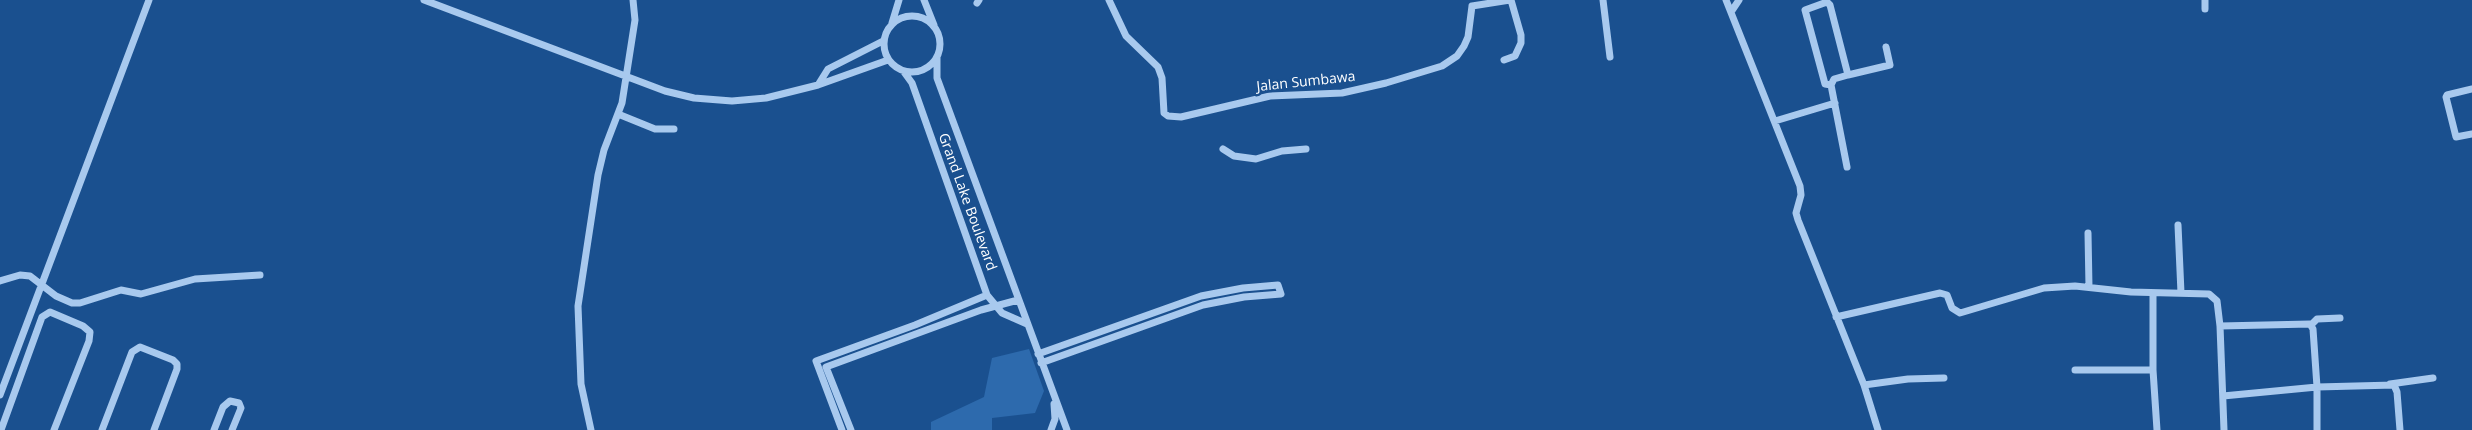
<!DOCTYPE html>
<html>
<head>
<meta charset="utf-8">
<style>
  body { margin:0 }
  canvas { display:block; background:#1a508f }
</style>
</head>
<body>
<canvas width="2472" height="430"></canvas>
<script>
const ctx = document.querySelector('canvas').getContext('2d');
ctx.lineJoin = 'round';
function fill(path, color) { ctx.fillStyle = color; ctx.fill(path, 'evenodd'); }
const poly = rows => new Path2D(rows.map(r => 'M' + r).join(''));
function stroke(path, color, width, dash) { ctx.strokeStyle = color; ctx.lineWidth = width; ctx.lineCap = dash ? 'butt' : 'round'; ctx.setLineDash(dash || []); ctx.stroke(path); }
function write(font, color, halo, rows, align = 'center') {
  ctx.font = font + ' "Open Sans",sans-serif'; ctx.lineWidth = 5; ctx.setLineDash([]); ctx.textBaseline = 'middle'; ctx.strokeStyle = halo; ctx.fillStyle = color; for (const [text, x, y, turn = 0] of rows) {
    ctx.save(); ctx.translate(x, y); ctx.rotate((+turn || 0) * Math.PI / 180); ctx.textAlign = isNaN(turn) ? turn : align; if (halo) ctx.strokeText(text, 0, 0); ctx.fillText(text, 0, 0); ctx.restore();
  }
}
const green = poly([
  [1029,349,1044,391,1035,413,992,418,992,430,931,430,931,422,984,397,992,358]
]);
const minor = poly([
  [424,0,665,91,694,98,732,101,766,98,818,85],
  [924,0,934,25],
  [1109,0,1126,36,1158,67,1162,78,1164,113,1168,116,1181,117,1270,96,1342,93,1386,83,1442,66,1457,56,1464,46,1468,37,1472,6],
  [1603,0,1610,57],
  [1726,0,1800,186,1801,195,1796,213,1798,220,1864,385,1878,430],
  [2205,0,2205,9],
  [977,3,979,0],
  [1472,6,1510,0],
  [1731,12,1739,0],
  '884 44a28 28 0 1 1 56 0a28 28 0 1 1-56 0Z',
  [892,23,899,0],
  [883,41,828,69,818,85,888,60],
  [937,57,937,78,1067,430],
  [1504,60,1515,56,1521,43,1521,35,1511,0],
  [904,72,912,83,987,295,1002,313,1027,324],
  [1831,85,1834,79,1848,75],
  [2472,89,2447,95,2446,97,2456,137,2472,134],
  [618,114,655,129,674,129],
  [1775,121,1835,103],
  [1223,149,1234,156,1256,159,1282,151,1306,149],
  [1847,167,1831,85,1825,84,1805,10,1827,2,1830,5,1848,75,1890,65,1886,47],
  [2178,225,2181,293],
  [2088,233,2089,287],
  [0,281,20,275,30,276,56,296,72,303,80,303,121,290,141,294,195,279,260,275],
  [2153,293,2153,370,2157,430],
  [1836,317,1940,293,1947,295,1952,308,1960,313,2044,288,2075,286,2131,292,2209,294,2217,301,2220,326,2310,324,2313,329,2317,387,2394,385,2397,392,2400,430],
  [2311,325,2317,319,2340,318],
  [2220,326,2224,430],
  [1038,354,1201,296,1243,288,1278,285,1281,294,1244,297,1203,305,1041,363],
  [2075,370,2153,370],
  [2390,384,2433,378],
  [1864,385,1908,379,1944,378],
  [0,395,149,0],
  [2223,396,2317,387,2317,430],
  [1,430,42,317,50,312,83,326,90,332,89,341,54,430],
  [102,430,132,352,140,347,173,360,177,364,177,369,154,430],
  [214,430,223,407,230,401,239,403,241,408,232,430],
  [591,430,581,384,578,306,598,175,604,150,622,103,635,20,633,0],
  [842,430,816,361,915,325,987,295],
  [851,430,826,367,981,310,1018,300],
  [1051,430,1055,419,1054,404]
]);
const streetNames = [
  ["Jalan Sumbawa",1306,82,-6],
  ["Grand Lake Boulevard",967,202,70]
];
fill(green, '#2d6aad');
stroke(minor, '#a8c9ee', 7);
write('14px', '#fff', '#1a508f', streetNames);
</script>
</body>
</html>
